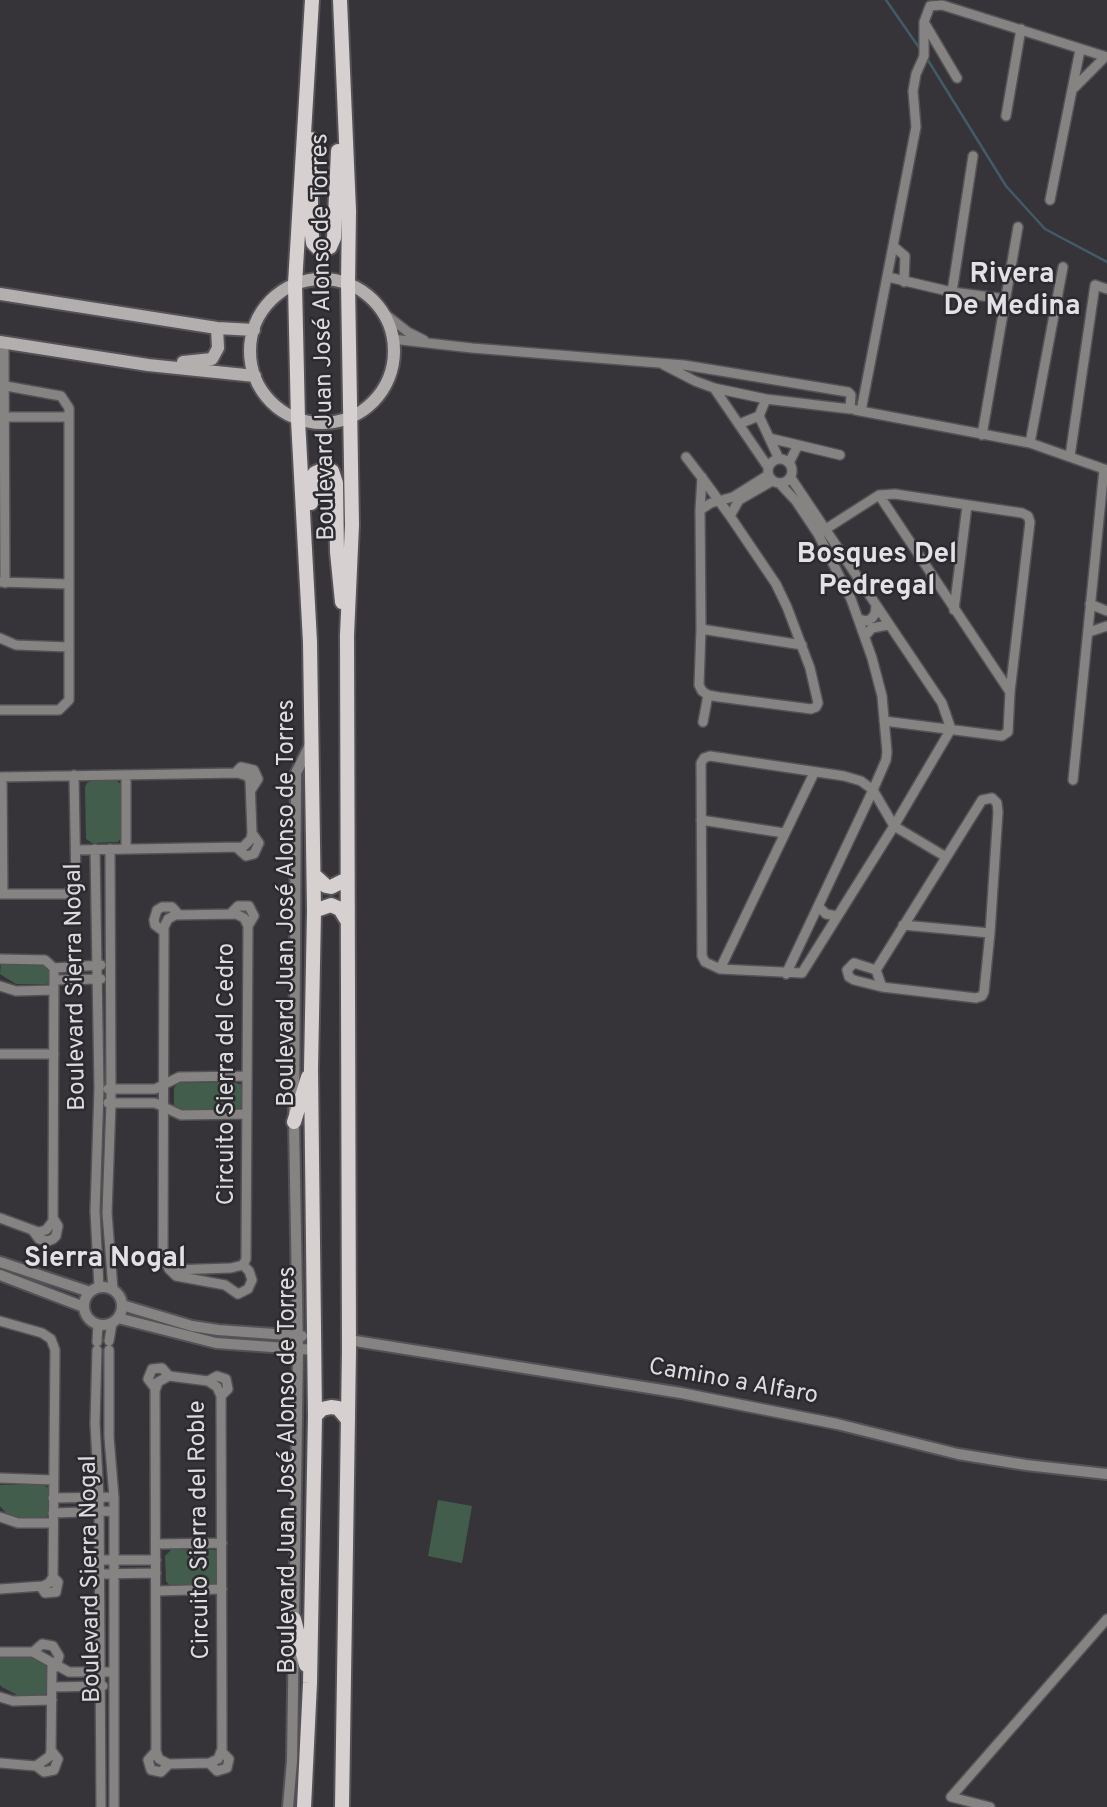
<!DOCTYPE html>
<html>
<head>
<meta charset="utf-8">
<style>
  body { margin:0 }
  canvas { display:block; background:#363438 }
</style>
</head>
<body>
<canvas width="1107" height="1807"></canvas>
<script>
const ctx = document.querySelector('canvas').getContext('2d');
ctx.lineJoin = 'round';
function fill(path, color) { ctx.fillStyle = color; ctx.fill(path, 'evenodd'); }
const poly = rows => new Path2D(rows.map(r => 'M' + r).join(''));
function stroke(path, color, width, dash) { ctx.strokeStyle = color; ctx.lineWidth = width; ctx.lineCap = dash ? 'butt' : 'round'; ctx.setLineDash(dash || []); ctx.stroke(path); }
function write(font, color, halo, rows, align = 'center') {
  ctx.font = font + ' Overpass,sans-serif'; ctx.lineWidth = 5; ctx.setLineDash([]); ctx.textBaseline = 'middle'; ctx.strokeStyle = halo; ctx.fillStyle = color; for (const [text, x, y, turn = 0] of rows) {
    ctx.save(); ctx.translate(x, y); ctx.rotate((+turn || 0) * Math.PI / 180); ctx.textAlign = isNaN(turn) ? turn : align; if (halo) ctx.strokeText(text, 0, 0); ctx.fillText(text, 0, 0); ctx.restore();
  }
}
const green = poly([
  [93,780,115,780,121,784,122,836,118,842,92,843,86,839,85,787,87,783],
  [41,962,50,969,50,981,47,984,16,984,0,974,1,963],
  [232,1082,243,1085,243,1106,238,1110,185,1111,177,1110,174,1106,174,1088,178,1083],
  [42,1484,50,1489,50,1514,45,1518,15,1518,6,1513,0,1506,0,1485],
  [438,1500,472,1506,462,1563,428,1556],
  [172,1549,215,1550,218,1553,217,1584,170,1586,166,1581,165,1556],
  [4,1657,42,1658,48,1661,48,1692,43,1695,17,1695,2,1687,0,1685,0,1658]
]);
const stream = poly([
  [886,0,920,49],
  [926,57,1006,186,1045,229,1107,262]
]);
const minor = poly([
  [957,78,924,22,930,6,942,5,1107,57],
  [1074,88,1105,57],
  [1006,116,1021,29],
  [1050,200,1080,50],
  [893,246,905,256,904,282],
  [888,277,952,292,1006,299],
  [952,292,973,156],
  [385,314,408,332,424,340],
  [392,339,472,348,684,365,848,392,851,395,850,409,766,399,714,388,695,381,662,364],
  [4,343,5,583],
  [0,385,61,396,69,408,69,700,59,710,0,710],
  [714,388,768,467],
  [766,399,759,416,779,459],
  [855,410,1030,443,1107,470],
  [861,411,916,127,913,91,916,74,924,56,924,22],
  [0,417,69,417],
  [739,424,759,416],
  [982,435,1018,227],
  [769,438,840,455],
  [1030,443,1063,267],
  [1070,456,1095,285,1107,289],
  [686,457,706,483,730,516,776,584,787,607,810,668,818,703,816,707,811,709,719,697,708,695,702,691,699,685,701,629,700,510,702,477],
  '768 471a12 12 0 1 1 24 0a12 12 0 1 1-24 0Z',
  [789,463,798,445],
  [791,478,942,703,951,729,894,826,802,973,720,969,705,962,702,956,701,763,704,758,710,756,844,776,861,781,873,790,894,826,946,857],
  [780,484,796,501,818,534,851,599,872,658,882,696,887,752,886,760,873,790,786,974],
  [879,495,1010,692],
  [700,510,711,503,733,497,768,475],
  [730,516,739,500,772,481],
  [818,534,879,495,895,494,1022,513,1028,516,1030,522,1010,692,1008,732,1002,736,884,721],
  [0,582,68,584],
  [1090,604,1107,611],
  [954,610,967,506],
  [859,619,867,621,872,618,875,614,876,606],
  [701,629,802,645],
  [1089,632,1107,626],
  [865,636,872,628,888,625],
  [0,638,16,645,68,647],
  [703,722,708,695],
  [235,773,241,767,254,770,258,779,251,790],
  [126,775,126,847],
  [0,777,238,773,247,776,250,780,252,833,251,839,243,847,76,850],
  [2,777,3,894],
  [1073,780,1104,469],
  [701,820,784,833],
  [237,848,246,856,254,854,259,843,252,833],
  [95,849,99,1089,95,1211,99,1287],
  [110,849,111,1103,107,1213,113,1289],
  [0,894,66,894,76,886,74,775],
  [819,907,826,914,837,916],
  [231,913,238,906,249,906,254,916,248,926],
  [236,914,244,918,248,926,246,1259,243,1265,249,1271,252,1280,248,1289,238,1294,225,1285,176,1276,169,1269,163,1256,164,927,168,919,175,915,236,914],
  [903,925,990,933],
  [164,932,155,925,154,920,157,910,162,907,172,907,179,915],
  [0,959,45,960,54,968,53,1221,46,1230,38,1232,0,1218],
  [54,968,101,965],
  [720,969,814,773],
  [876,970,854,963,847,970,849,977,854,980,882,987,976,998,982,996,984,992,990,933,998,812,997,803,992,798,982,800,876,970,882,987],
  [54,980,101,979],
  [0,986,16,991,54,990],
  [0,1054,54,1054],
  [108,1089,155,1089,179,1077,247,1076],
  [108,1103,155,1103,181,1115,247,1114],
  [33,1231,39,1239,48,1241,53,1239,56,1236,58,1226,53,1218],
  [171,1270,231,1268,243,1265],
  [0,1321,42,1333,51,1339,55,1350,53,1577,49,1583,43,1586,0,1589],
  [109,1341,112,1323],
  [97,1342,98,1324],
  [97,1350,95,1423,99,1498,101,1807],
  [109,1350,109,1437,114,1497,114,1807],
  [169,1376,208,1381,217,1387,221,1396,222,1749,218,1759,209,1763,169,1764,159,1759,156,1751,155,1391,158,1382,169,1376],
  [208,1381,217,1376,226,1379,228,1389,221,1396],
  [155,1388,148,1379,152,1369,162,1368,169,1376],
  [0,1478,53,1480],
  [53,1498,114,1497],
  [53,1513,114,1511],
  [0,1517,18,1523,53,1523],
  [156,1544,222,1543],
  [98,1560,156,1560],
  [98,1574,156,1573],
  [41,1587,45,1593,56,1592,58,1582,53,1577],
  [156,1591,222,1589],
  [0,1652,33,1652,69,1672,113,1672],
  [33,1652,42,1644,53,1646,59,1656,56,1667],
  [52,1687,103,1686],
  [0,1697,13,1701,52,1700],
  [156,1751,148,1760,151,1770,161,1772,169,1764],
  [0,1763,36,1766,50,1756,51,1750,52,1663],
  [209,1763,217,1771,227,1768,229,1759,222,1752],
  [36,1766,44,1772,54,1770,58,1759,51,1750],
  [990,1807,951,1797,1107,1619]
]);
const tertiary = poly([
  [0,1262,90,1292],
  [0,1275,84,1307],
  '84 1306a19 19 0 1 1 38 0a19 19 0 1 1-38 0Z',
  [122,1305,192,1326,218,1330,302,1336],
  [118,1318,216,1343,315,1350],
  [349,1340,681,1393,837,1424,958,1454,1026,1465,1107,1474],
  [288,1807,292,1761,298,1349,294,1122,296,773,311,743]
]);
const secondary = poly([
  '250 351a72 72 0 1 1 144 0a72 72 0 1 1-144 0Z',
  [0,294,217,328,254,330],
  [0,342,148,365,255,376],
  [183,362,212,359,218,348,217,328]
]);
const primary = poly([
  [340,0,349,211,348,283,352,525,347,635,349,1351,342,1807],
  [311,139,311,228,313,243,319,249,330,247,334,238,338,151],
  [311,503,311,479,315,473,326,468,332,471,336,483,337,552,342,602],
  [314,875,326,886,331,887,347,879],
  [314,911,331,905,340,909,346,919],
  [294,1122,308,1077],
  [315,1416,322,1409,331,1407,338,1408,348,1420],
  [294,1619,306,1665],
  [304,1807,310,1683,315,1416,311,1069,314,911,310,642,298,420,295,284,312,0]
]);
const streetNames = [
  ["Boulevard Juan José Alonso de Torres",325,337,-91],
  ["Boulevard Juan José Alonso de Torres",288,903,-90],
  ["Boulevard Sierra Nogal",77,987,-91],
  ["Circuito Sierra del Cedro",228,1074,-90],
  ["Camino a Alfaro",733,1383,10],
  ["Boulevard Juan José Alonso de Torres",289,1470,-90],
  ["Circuito Sierra del Roble",201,1530,-91],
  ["Boulevard Sierra Nogal",92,1579,-91]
];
const quarterNames = [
  ["Rivera",1012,276],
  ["De Medina",1012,308],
  ["Bosques Del",877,556],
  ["Pedregal",877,588],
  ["Sierra Nogal",105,1260]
];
fill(green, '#435d4c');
stroke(stream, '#425a69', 2.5);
stroke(minor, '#545256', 12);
stroke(tertiary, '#545256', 14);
stroke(secondary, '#545256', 16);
stroke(primary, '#545256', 18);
stroke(minor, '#868383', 9);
stroke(tertiary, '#868383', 10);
stroke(secondary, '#b3afae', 12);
stroke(primary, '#d6d0d0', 14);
write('24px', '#dcdbde', '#2c2a2e', streetNames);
write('bold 28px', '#e4e1e6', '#2c2a2e', quarterNames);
</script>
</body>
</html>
